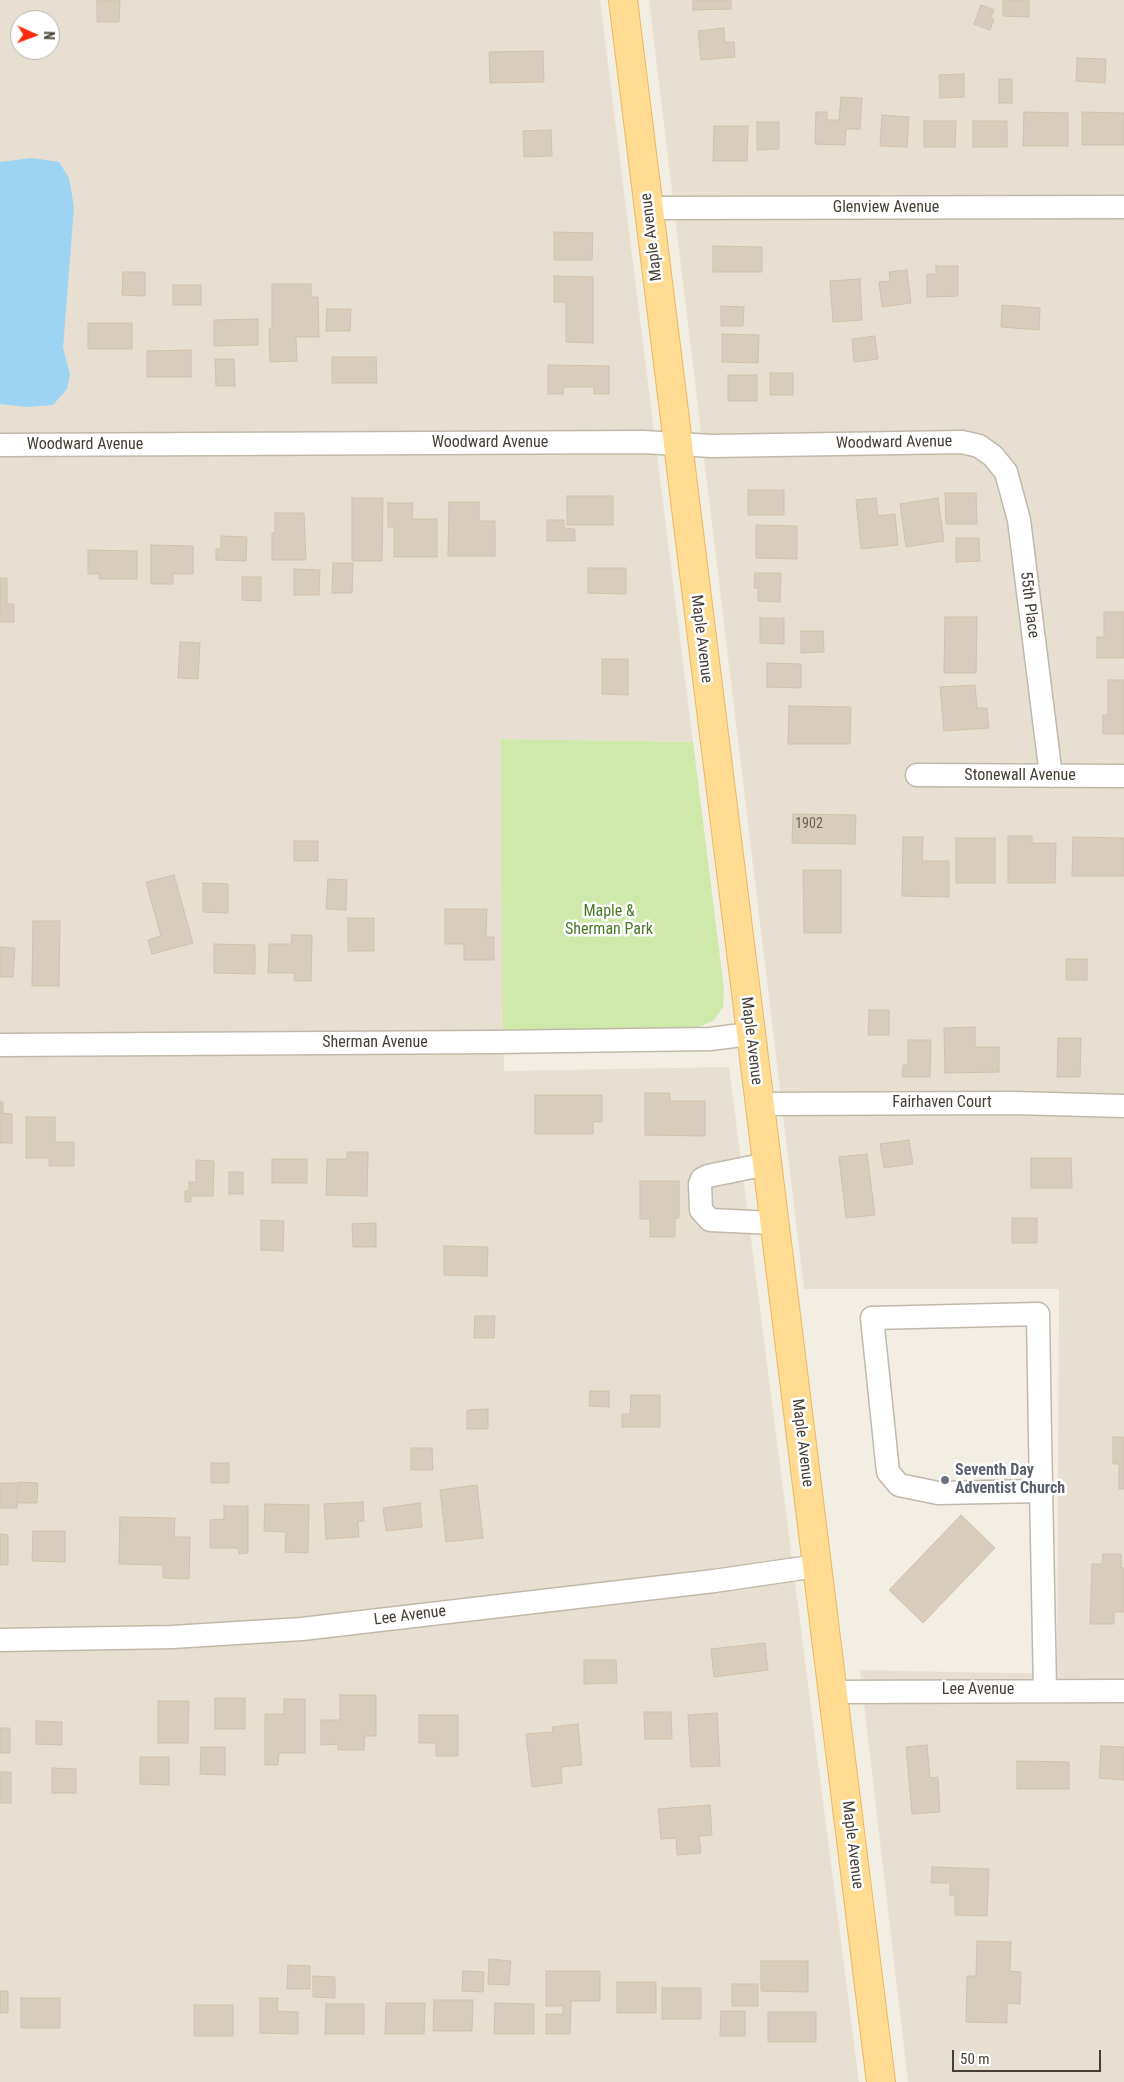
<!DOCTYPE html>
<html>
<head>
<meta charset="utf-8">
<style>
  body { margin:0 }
  #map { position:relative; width:1124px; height:2082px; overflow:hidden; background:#f3eee4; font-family:"Roboto Condensed",sans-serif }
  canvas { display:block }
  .north { position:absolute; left:10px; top:10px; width:50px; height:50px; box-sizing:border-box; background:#fff; border:1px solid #b5b2ae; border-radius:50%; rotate:92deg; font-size:14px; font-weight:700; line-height:20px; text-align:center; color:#453e34 }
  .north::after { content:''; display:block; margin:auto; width:18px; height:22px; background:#ff2b0f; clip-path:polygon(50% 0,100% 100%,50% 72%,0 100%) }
  .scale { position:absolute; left:952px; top:2050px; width:149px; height:22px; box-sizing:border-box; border:2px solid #453e34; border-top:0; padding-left:6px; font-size:15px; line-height:18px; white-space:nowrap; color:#453e34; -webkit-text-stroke:4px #fff; paint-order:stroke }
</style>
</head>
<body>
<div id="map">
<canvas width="1124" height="2082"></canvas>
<div class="north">N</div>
<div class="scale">50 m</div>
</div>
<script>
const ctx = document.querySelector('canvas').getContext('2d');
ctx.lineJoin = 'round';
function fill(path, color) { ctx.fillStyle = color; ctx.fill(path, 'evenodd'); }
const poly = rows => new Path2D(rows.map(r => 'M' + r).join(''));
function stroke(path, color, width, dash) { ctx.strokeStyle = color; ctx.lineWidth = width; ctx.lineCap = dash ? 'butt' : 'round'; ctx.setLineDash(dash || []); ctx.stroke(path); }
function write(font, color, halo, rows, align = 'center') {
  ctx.font = font + ' "Roboto Condensed",sans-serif'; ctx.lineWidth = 5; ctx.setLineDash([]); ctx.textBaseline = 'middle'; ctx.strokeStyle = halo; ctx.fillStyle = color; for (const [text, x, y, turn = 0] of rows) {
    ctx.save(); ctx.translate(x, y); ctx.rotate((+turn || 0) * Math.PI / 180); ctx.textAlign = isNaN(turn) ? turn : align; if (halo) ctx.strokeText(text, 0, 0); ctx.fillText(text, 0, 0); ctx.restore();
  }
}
const residential = poly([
  [0,0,600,0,693,742,501,739,504,1071,729,1067,859,2082,0,2082],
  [20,20,50,20,50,50,20,50],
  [649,0,1124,0,1124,2082,908,2082,860,1670,1057,1674,1059,1289,804,1289]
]);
const green = poly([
  [501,739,693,742,724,989,723,1007,714,1020,699,1027,687,1028,503,1032]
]);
const water = poly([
  [32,158,59,162,69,178,74,207,63,348,70,374,67,389,53,405,27,407,0,404,0,162]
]);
const building = poly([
  [97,0,120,0,119,22,97,22,97,0],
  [693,0,731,0,731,9,693,10,693,0],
  [1003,0,1029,0,1029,17,1003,16,1003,0],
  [981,5,994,10,991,17,994,19,990,30,974,24,981,5],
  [724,28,725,42,734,42,735,57,701,60,698,31,724,28],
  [543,51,544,82,490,83,489,52,543,51],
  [1077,58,1106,59,1105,83,1076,81,1077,58],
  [964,74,964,97,940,98,939,75,964,74],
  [999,79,1012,79,1012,103,999,103,999,79],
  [841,97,862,98,860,129,846,129,845,145,815,144,816,112,827,112,827,120,839,120,841,97],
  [1024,112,1068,113,1068,146,1023,146,1024,112],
  [1082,112,1124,113,1124,145,1082,145,1082,112],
  [882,115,909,117,907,147,880,146,882,115],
  [924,121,956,121,955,147,924,147,924,121],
  [973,121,1007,121,1007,147,973,147,973,121],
  [757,122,779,122,779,149,757,150,757,122],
  [714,126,748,126,747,161,713,161,714,126],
  [551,130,552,156,524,157,523,131,551,130],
  [554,232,593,233,592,260,554,260,554,232],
  [713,246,762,247,762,272,713,272,713,246],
  [936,266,958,266,958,296,927,297,927,274,936,274,936,266],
  [907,270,911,303,882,307,879,282,890,281,889,272,907,270],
  [123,272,145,272,145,296,122,295,123,272],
  [554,276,593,277,593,343,566,342,566,302,554,302,554,276],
  [860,279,862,320,833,322,830,281,860,279],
  [272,284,311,284,311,297,318,297,319,337,296,337,297,361,270,362,269,329,272,329,272,284],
  [173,285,201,285,201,305,173,305,173,285],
  [1002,305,1040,308,1039,330,1001,327,1002,305],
  [721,306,744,307,743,326,721,326,721,306],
  [327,309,351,309,350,331,326,331,327,309],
  [258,319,258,345,214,346,214,320,258,319],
  [88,323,132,323,132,349,88,349,88,323],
  [722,334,759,335,758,363,722,362,722,334],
  [875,336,878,359,854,362,852,339,875,336],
  [191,350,191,377,147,377,147,351,191,350],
  [332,357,376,357,377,383,332,383,332,357],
  [215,359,234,359,235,386,216,386,215,359],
  [548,365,609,366,609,394,594,394,594,387,564,387,563,394,548,394,548,365],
  [770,373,793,373,793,395,770,395,770,373],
  [728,375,757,375,757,401,728,401,728,375],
  [748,490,784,490,784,515,748,515,748,490],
  [945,493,976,493,977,524,946,524,945,493],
  [567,496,613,496,613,525,567,525,567,496],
  [352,498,383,498,382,561,352,561,352,498],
  [876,498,878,516,895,514,898,545,861,549,856,500,876,498],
  [938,498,944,541,906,547,900,504,938,498],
  [449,502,479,502,479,521,495,521,495,556,448,556,449,502],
  [388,503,413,503,412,519,437,519,437,557,394,557,394,527,388,527,388,503],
  [275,513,304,513,306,560,272,560,272,533,275,533,275,513],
  [547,520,564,520,564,528,575,529,575,541,547,541,547,520],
  [756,525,797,526,797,559,756,558,756,525],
  [221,536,247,537,246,561,216,560,216,549,221,549,221,536],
  [956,538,979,538,980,561,956,562,956,538],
  [151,545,193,546,193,574,173,574,173,584,151,584,151,545],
  [88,550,137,551,137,579,99,579,99,574,88,574,88,550],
  [333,563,353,563,352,593,332,593,333,563],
  [588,568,626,568,626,594,588,593,588,568],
  [294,569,320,570,319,595,294,595,294,569],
  [755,573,781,573,780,602,758,601,758,588,754,588,755,573],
  [242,577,261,577,261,601,242,600,242,577],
  [0,578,7,578,7,604,14,604,14,622,0,622,0,578],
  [1104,612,1124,612,1124,658,1097,658,1097,637,1104,637,1104,612],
  [945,617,977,617,976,673,944,673,945,617],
  [760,618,784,618,784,644,760,643,760,618],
  [801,631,823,631,824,652,801,653,801,631],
  [180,642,200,643,198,679,178,678,180,642],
  [602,659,628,659,628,695,602,694,602,659],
  [767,663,801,664,801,688,767,687,767,663],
  [1108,680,1124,680,1124,734,1103,734,1103,715,1108,715,1108,680],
  [975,685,977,708,987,708,989,728,944,731,940,687,975,685],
  [789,706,851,707,850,744,788,744,789,706],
  [793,814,856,815,855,844,792,843,793,814],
  [1008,836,1032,836,1032,843,1056,843,1055,883,1008,883,1008,836],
  [903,837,923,837,922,861,949,861,949,897,902,896,903,837],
  [1073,837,1124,838,1124,876,1072,876,1073,837],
  [956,838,995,838,995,883,956,883,956,838],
  [294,841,318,841,318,861,294,861,294,841],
  [803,870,841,870,841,933,804,933,803,870],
  [174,875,193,943,152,954,148,940,161,936,146,882,174,875],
  [328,879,347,880,346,910,326,909,328,879],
  [203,883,228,884,228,913,203,912,203,883],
  [445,909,487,909,486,937,494,937,494,960,464,960,464,944,445,944,445,909],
  [348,918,374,918,374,951,348,951,348,918],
  [33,921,60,921,59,986,32,986,33,921],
  [292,935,312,935,311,981,294,981,295,973,268,973,269,944,291,944,292,935],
  [214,944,255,945,255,974,214,973,214,944],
  [0,947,15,948,13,977,0,977,0,947],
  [1066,959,1087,959,1087,980,1066,980,1066,959],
  [869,1010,889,1010,889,1035,868,1035,869,1010],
  [975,1027,975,1047,999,1047,999,1072,945,1073,944,1028,975,1027],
  [1058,1038,1081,1038,1080,1077,1057,1077,1058,1038],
  [908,1040,931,1040,930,1077,902,1077,903,1065,908,1065,908,1040],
  [645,1093,670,1093,670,1101,705,1101,705,1136,645,1135,645,1093],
  [535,1095,602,1095,602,1122,593,1122,593,1134,535,1134,535,1095],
  [0,1102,3,1102,3,1113,12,1114,12,1143,0,1143,0,1102],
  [26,1117,55,1117,55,1142,74,1142,74,1166,49,1166,49,1158,26,1158,26,1117],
  [909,1140,913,1164,884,1168,880,1144,909,1140],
  [347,1152,368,1152,367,1196,326,1195,327,1159,347,1159,347,1152],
  [867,1154,875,1215,846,1218,839,1157,867,1154],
  [1031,1158,1071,1158,1072,1188,1031,1188,1031,1158],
  [272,1159,307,1159,307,1183,272,1183,272,1159],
  [196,1160,214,1161,213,1196,191,1196,191,1202,185,1202,185,1191,189,1191,189,1182,196,1182,196,1160],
  [229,1172,243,1172,243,1194,229,1194,229,1172],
  [640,1181,679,1181,679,1218,675,1218,675,1237,650,1237,650,1219,640,1219,640,1181],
  [1012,1218,1037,1218,1037,1243,1012,1243,1012,1218],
  [261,1220,284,1221,283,1251,261,1250,261,1220],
  [376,1223,376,1247,353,1247,352,1224,376,1223],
  [444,1246,488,1247,487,1276,444,1275,444,1246],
  [475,1316,495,1316,494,1338,474,1338,475,1316],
  [590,1391,609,1391,609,1407,589,1406,590,1391],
  [631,1395,660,1395,660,1427,622,1427,622,1414,630,1414,631,1395],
  [488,1409,488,1429,467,1429,467,1410,488,1409],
  [1113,1437,1124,1437,1124,1489,1119,1489,1119,1464,1113,1464,1113,1437],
  [411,1448,432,1448,433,1470,411,1470,411,1448],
  [211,1463,229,1463,229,1483,211,1483,211,1463],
  [19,1482,38,1483,37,1503,19,1503,19,1482],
  [0,1483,18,1483,17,1508,0,1508,0,1483],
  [477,1485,483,1538,446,1542,440,1490,477,1485],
  [363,1502,364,1521,358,1521,359,1537,326,1539,324,1504,363,1502],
  [420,1503,422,1527,386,1531,383,1508,420,1503],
  [265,1504,309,1505,308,1553,285,1552,286,1532,264,1531,265,1504],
  [224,1506,248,1506,248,1553,239,1554,238,1548,210,1548,210,1520,224,1519,224,1506],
  [961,1515,995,1548,923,1623,889,1590,961,1515],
  [120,1517,175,1518,174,1537,190,1537,189,1579,163,1578,163,1565,119,1564,120,1517],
  [33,1531,65,1531,65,1562,32,1561,33,1531],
  [0,1534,8,1535,8,1565,0,1565,0,1534],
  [1103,1554,1121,1554,1121,1568,1124,1568,1124,1612,1114,1612,1114,1624,1090,1624,1092,1564,1102,1564,1103,1554],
  [765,1643,768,1670,714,1677,711,1649,765,1643],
  [584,1660,616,1660,617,1683,584,1684,584,1660],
  [340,1695,376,1695,376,1736,365,1736,364,1750,338,1750,338,1744,321,1745,321,1720,340,1720,340,1695],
  [215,1698,245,1698,245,1729,215,1729,215,1698],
  [284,1699,305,1699,305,1753,279,1753,278,1765,265,1765,265,1714,284,1714,284,1699],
  [158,1701,189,1701,188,1743,158,1743,158,1701],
  [644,1712,671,1712,672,1739,645,1739,644,1712],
  [717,1713,720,1766,691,1767,688,1715,717,1713],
  [419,1715,458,1715,458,1756,436,1756,436,1743,419,1743,419,1715],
  [36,1721,62,1722,62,1745,36,1744,36,1721],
  [578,1724,582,1765,561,1767,562,1783,532,1787,526,1734,553,1732,552,1727,578,1724],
  [0,1728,10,1728,10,1753,0,1753,0,1728],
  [927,1745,930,1778,938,1777,940,1812,912,1814,906,1747,927,1745],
  [1101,1746,1124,1747,1124,1780,1099,1778,1101,1746],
  [201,1747,225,1747,225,1775,200,1774,201,1747],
  [140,1757,169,1757,169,1785,140,1784,140,1757],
  [1017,1761,1069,1762,1069,1789,1017,1789,1017,1761],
  [52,1768,76,1769,76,1793,52,1793,52,1768],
  [0,1772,11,1772,11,1803,0,1803,0,1772],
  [710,1805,712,1835,699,1836,701,1853,677,1855,676,1838,661,1839,658,1809,710,1805],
  [932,1867,989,1869,987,1916,955,1915,955,1895,950,1895,950,1883,931,1883,932,1867],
  [977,1941,1011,1942,1010,1971,1021,1972,1020,2004,1007,2003,1007,2023,966,2022,967,1976,976,1976,977,1941],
  [489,1959,511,1961,509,1985,488,1984,489,1959],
  [761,1961,808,1961,808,1992,761,1991,761,1961],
  [288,1965,310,1966,310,1989,287,1989,288,1965],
  [463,1971,484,1972,483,1992,462,1991,463,1971],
  [546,1971,600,1971,600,2001,571,2001,570,2034,546,2034,546,2014,563,2014,563,2006,546,2006,546,1971],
  [313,1976,335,1977,335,1998,313,1997,313,1976],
  [617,1982,656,1982,656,2013,617,2013,617,1982],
  [732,1984,758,1984,758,2006,732,2006,732,1984],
  [662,1988,701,1988,701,2019,662,2019,662,1988],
  [0,1991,8,1991,8,2013,0,2013,0,1991],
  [21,1998,60,1998,60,2028,21,2028,21,1998],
  [260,1998,278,1998,277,2011,298,2012,298,2034,260,2033,260,1998],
  [434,2000,473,2000,472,2031,433,2031,434,2000],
  [386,2003,425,2003,424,2034,385,2034,386,2003],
  [495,2003,534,2004,534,2034,494,2034,495,2003],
  [326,2004,364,2004,364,2034,325,2034,326,2004],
  [194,2005,233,2005,233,2036,194,2036,194,2005],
  [721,2011,745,2011,745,2036,720,2036,721,2011],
  [768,2012,816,2012,816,2042,768,2042,768,2012]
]);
const minor = poly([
  [649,208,1124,207],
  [0,445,643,442,712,446,962,442,979,446,993,456,1006,472,1019,520,1051,776],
  [917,775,1124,776],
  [0,1045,493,1042,710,1039,750,1034],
  [759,1104,1014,1103,1124,1106],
  [767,1164,708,1176,702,1179,700,1184,701,1210,710,1220,774,1223],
  [1041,1491,938,1493,899,1485,888,1472,872,1318,1038,1314,1040,1436,1045,1690],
  [0,1640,172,1637,302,1629,714,1581,817,1566],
  [833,1692,1124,1691]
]);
const major = poly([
  [623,0,881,2082]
]);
const markers = [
  [945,1480,5,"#6b7280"]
];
const numberNames = [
  ["1902",809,824]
];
const streetNames = [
  ["Glenview Avenue",886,208],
  ["Maple Avenue",652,237,-97],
  ["Woodward Avenue",490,443],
  ["Woodward Avenue",894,443,-1],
  ["Woodward Avenue",85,445],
  ["55th Place",1029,605,83],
  ["Maple Avenue",701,639,83],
  ["Stonewall Avenue",1020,776],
  ["Maple Avenue",751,1041,83],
  ["Sherman Avenue",375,1043],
  ["Fairhaven Court",942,1103],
  ["Maple Avenue",802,1443,83],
  ["Lee Avenue",410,1616,-7],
  ["Lee Avenue",978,1690],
  ["Maple Avenue",852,1845,83]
];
const parkNames = [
  ["Maple &",609,912],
  ["Sherman Park",609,930]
];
const worshipNames = [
  ["Seventh Day",955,1471],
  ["Adventist Church",955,1489]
];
fill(residential, '#e7e0d2');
fill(green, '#cfe9aa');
fill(water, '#9dd3f3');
fill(building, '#d8ccbc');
stroke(building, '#d0c1ac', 1);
stroke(minor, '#c1b8a9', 25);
stroke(major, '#e8b95d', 30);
stroke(minor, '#fff', 22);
stroke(major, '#ffdc91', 28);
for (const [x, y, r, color] of markers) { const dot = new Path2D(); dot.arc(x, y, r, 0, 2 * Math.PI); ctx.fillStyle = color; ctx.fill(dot); stroke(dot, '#fff', 2); }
write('14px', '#6a6256', null, numberNames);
write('16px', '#453e34', '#fff', streetNames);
write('16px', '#477925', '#fff', parkNames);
write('bold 16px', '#5b616d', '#fff', worshipNames, 'left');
</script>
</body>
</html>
